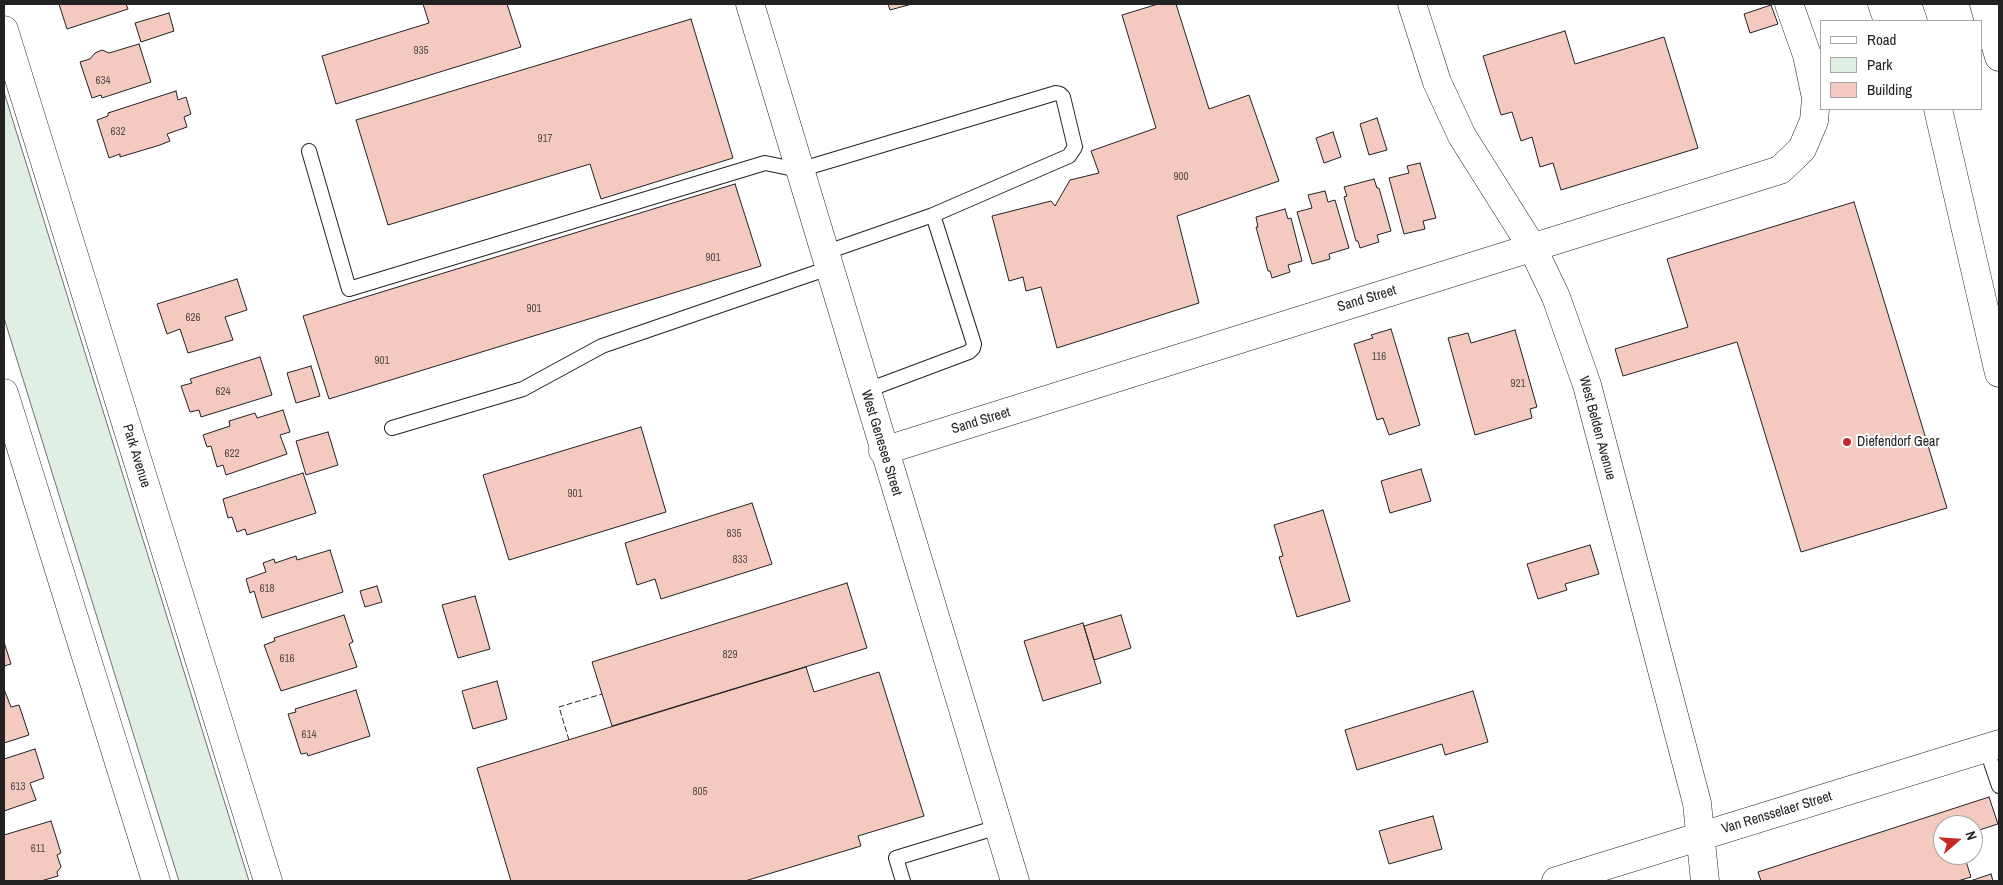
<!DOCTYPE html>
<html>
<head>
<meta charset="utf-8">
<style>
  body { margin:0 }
  #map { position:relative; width:2003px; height:885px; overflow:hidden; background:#fff; font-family:"Archivo Narrow",sans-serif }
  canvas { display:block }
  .frame { position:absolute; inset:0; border:5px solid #222; pointer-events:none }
  .legend { position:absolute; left:1820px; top:20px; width:162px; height:90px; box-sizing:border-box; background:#fff; border:1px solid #a7a7a7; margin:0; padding:6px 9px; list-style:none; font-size:15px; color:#222 }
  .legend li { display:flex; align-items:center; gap:10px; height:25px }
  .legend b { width:25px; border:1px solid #a7a7a7 }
  .north { position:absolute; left:1933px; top:815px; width:50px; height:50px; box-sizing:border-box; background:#fff; border:1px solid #a7a7a7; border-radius:50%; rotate:71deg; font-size:14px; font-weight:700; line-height:20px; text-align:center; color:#222 }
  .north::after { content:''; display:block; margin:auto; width:18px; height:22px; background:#c62828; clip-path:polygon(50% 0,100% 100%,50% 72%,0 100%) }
</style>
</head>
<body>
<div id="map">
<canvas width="2003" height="885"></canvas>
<div class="frame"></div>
<ul class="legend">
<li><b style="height:6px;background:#fff"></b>Road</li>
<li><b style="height:14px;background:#e0efe3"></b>Park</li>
<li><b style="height:14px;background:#f3c9c0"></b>Building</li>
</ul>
<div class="north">N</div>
</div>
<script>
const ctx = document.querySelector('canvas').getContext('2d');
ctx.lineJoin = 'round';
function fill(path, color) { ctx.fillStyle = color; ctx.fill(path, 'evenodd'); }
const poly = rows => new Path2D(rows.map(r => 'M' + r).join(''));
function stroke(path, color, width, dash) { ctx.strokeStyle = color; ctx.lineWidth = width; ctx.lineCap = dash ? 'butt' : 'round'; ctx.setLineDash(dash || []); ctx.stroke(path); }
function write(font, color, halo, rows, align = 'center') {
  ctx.font = font + ' "Archivo Narrow",sans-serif'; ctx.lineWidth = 4; ctx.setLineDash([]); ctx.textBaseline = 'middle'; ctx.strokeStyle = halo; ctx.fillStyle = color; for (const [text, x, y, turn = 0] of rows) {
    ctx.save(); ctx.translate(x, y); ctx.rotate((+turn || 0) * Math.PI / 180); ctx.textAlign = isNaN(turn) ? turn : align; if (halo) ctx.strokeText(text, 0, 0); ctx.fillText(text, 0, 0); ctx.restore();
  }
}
const green = poly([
  [4,92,249,881,179,881,4,318,4,92]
]);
const building = poly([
  [59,4,126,4,128,9,67,29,59,4],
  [423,4,507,4,521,47,336,104,322,56,429,23,423,4],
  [888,4,912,4,890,10,888,4],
  [1158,4,1176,4,1209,109,1249,95,1279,181,1177,216,1199,303,1057,348,1041,287,1026,291,1023,277,1009,281,992,216,1051,201,1055,206,1070,180,1099,173,1091,151,1156,128,1122,15,1158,4],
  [1771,5,1778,24,1750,33,1744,14,1771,5],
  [169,13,174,31,141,42,135,23,169,13],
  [691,19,733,158,601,199,590,164,388,225,356,120,691,19],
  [1565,31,1575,64,1664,37,1698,148,1561,190,1553,163,1540,167,1532,137,1521,141,1512,112,1501,115,1483,56,1565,31],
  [139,44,151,82,102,98,101,95,92,98,80,62,90,59,95,53,102,50,109,53,139,44],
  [176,91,178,100,186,97,191,114,184,117,187,127,167,134,170,141,160,145,120,157,120,154,109,158,97,120,108,116,108,113,176,91],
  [1377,118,1387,150,1369,155,1360,124,1377,118],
  [1333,132,1341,157,1324,163,1316,138,1333,132],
  [1420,163,1436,218,1423,221,1425,229,1404,234,1389,178,1409,173,1407,166,1420,163],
  [1374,179,1377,188,1379,188,1391,231,1377,235,1379,242,1360,248,1358,241,1356,241,1344,197,1347,196,1344,187,1374,179],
  [735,184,761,266,329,399,303,316,735,184],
  [1325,191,1328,202,1335,200,1349,248,1329,254,1330,259,1312,264,1297,212,1312,208,1308,195,1325,191],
  [1854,202,1947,508,1801,552,1737,342,1623,376,1615,349,1688,327,1667,259,1854,202],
  [1285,209,1288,219,1291,218,1302,261,1288,265,1290,272,1272,278,1270,271,1268,271,1256,227,1258,227,1256,217,1285,209],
  [237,279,247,310,225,317,233,340,188,353,180,329,167,334,157,304,237,279],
  [1391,329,1420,425,1389,435,1383,418,1377,420,1354,344,1373,338,1371,335,1391,329],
  [1515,330,1537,407,1530,409,1532,418,1475,435,1448,338,1468,333,1471,343,1515,330],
  [260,357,272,395,201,417,199,410,190,412,181,386,192,383,190,379,260,357],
  [311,366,320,396,296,403,287,373,311,366],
  [283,410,290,432,280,435,287,454,226,475,223,465,217,467,211,446,207,447,203,435,230,426,229,421,255,413,257,418,283,410],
  [641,427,666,512,509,560,483,475,641,427],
  [328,432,338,465,306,475,296,441,328,432],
  [1421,469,1431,501,1390,513,1381,481,1421,469],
  [303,473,316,513,247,535,245,529,237,532,232,517,228,518,223,499,303,473],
  [752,503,772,564,661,599,655,579,637,585,625,543,752,503],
  [1323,510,1350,601,1297,617,1279,557,1283,556,1274,525,1323,510],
  [1590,545,1599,574,1565,584,1567,590,1538,599,1527,564,1590,545],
  [330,550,343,592,262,618,254,591,250,593,246,579,266,572,263,563,274,559,275,563,296,556,297,560,330,550],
  [847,583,867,648,612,726,592,662,847,583],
  [377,586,382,602,365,607,360,591,377,586],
  [475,596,490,649,458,658,442,605,475,596],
  [344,615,353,642,349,644,357,667,281,691,264,645,275,641,274,638,344,615],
  [1121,615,1131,648,1094,660,1084,626,1121,615],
  [1083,623,1101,683,1043,701,1024,641,1083,623],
  [4,642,11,664,4,666,4,642],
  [806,667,814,692,879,672,924,816,858,836,861,846,745,881,511,881,477,768,806,667],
  [497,681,507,719,473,729,462,691,497,681],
  [4,689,11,707,19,705,29,735,4,743,4,689],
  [356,690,370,736,308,756,307,753,301,754,288,714,296,712,295,709,356,690],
  [1473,691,1488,742,1445,755,1442,744,1357,770,1345,730,1473,691],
  [35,749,44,778,30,783,36,800,4,811,4,759,35,749],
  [1989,797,1998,824,1973,832,1973,825,1943,825,1943,855,1964,855,1971,877,1958,881,1761,881,1758,872,1989,797],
  [1433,816,1442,849,1389,864,1379,831,1433,816],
  [51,821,61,853,57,855,61,867,57,872,58,876,41,881,4,881,4,835,51,821],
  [1991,874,1993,881,1970,881,1991,874]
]);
const service = poly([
  [309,151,349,289,765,163,799,170,1056,93,1060,94,1063,97,1075,147,1069,156,933,215],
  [824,253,933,215,974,344,973,348,969,352,865,391],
  [392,428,523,389,602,346,829,268],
  [1986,748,1999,786],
  [903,881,896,858,998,827]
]);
const minor = poly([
  [1412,4,1437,82,1462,136,1532,247,1556,297,1587,385,1697,803,1705,881],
  [4,30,268,881],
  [4,393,156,881],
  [883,451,1780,170,1802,149,1814,121,1816,98,1807,55,1789,4]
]);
const tertiary = poly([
  [1556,881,1999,744]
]);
const primary = poly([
  [750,4,1015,881]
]);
const motorway = poly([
  [1882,4,1888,21],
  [1907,4,1913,21],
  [1984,4,1999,57],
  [1938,109,1999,373]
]);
const fence = poly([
  [569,740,559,707,602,694]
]);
const markers = [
  [1847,442,5,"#c62828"]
];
const numberNames = [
  ["935",421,51],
  ["634",103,81],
  ["632",118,132],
  ["917",545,139],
  ["900",1181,177],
  ["901",713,258],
  ["901",534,309],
  ["626",193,318],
  ["116",1379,357],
  ["901",382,361],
  ["921",1518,384],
  ["624",223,392],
  ["622",232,454],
  ["901",575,494],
  ["835",734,534],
  ["833",740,560],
  ["618",267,589],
  ["829",730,655],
  ["616",287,659],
  ["614",309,735],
  ["613",18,787],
  ["805",700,792],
  ["611",38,849]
];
const streetNames = [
  ["Sand Street",1367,299,-17],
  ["Sand Street",981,421,-17],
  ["West Belden Avenue",1597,428,75],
  ["West Genesee Street",881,443,73],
  ["Park Avenue",136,456,73],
  ["Van Rensselaer Street",1777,813,-17]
];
const poiNames = [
  ["Diefendorf Gear",1857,442]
];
fill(green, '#e0efe3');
stroke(green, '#6f6f6f', 1);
fill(building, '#f3c9c0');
stroke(building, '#222', 1);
stroke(service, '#222', 16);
stroke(minor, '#222', 29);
stroke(tertiary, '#222', 29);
stroke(primary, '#222', 29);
stroke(motorway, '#222', 29);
stroke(service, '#fff', 14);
stroke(minor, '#fff', 28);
stroke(tertiary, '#fff', 28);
stroke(primary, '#fff', 28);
stroke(motorway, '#fff', 28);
stroke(fence, '#222', 1, [6, 2.5]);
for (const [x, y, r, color] of markers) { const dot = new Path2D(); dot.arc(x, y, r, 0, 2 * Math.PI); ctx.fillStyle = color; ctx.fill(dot); stroke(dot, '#fff', 2); }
write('11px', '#564c4a', null, numberNames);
write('14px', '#222', '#fff', streetNames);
write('14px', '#222', '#fff', poiNames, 'left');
</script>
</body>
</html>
